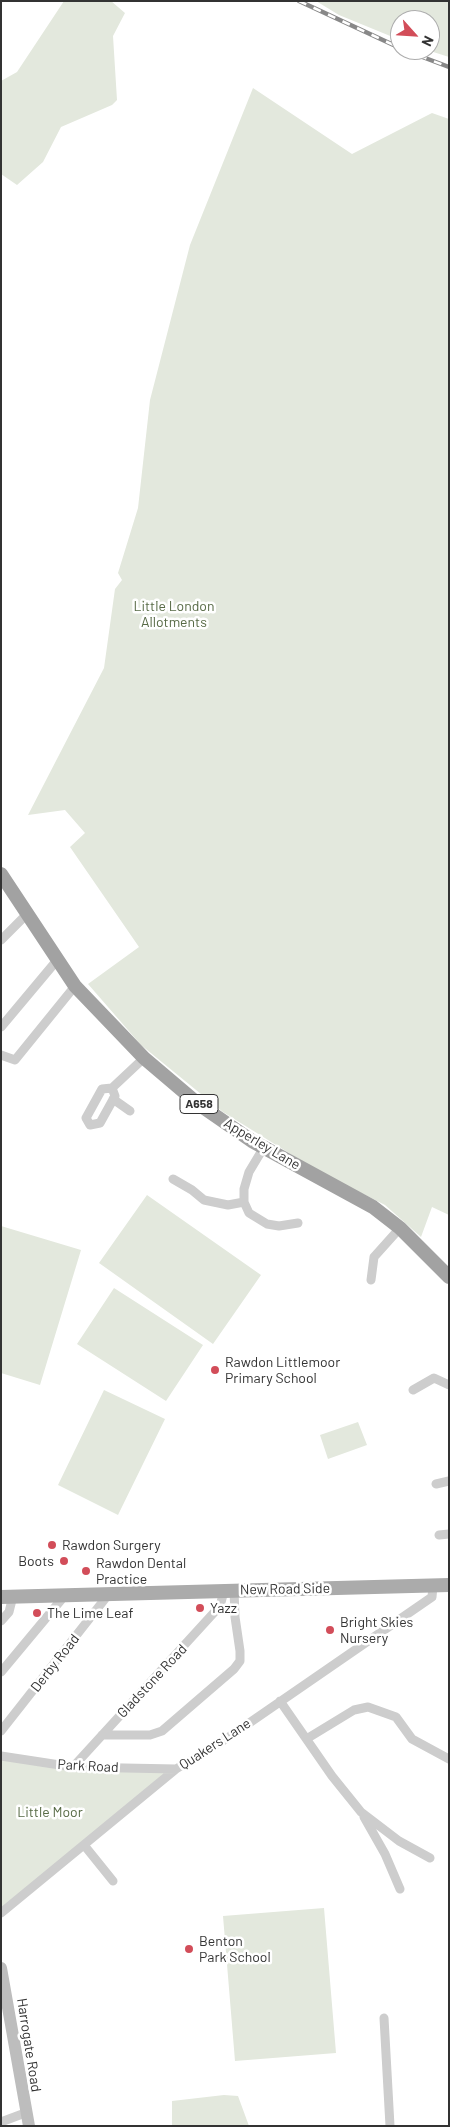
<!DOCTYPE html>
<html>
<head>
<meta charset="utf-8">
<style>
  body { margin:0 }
  #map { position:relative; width:450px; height:2127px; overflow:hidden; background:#fff; font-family:Barlow,sans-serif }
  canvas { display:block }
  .frame { position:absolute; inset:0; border:2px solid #333; pointer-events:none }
  .north { position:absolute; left:390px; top:10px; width:50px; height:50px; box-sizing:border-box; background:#fff; border:1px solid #adadad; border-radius:50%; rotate:116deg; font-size:14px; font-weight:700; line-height:20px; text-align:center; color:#333 }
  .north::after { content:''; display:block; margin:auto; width:18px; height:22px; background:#d24d59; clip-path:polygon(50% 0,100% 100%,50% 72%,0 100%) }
</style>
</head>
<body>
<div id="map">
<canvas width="450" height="2127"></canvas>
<div class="frame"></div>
<div class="north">N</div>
</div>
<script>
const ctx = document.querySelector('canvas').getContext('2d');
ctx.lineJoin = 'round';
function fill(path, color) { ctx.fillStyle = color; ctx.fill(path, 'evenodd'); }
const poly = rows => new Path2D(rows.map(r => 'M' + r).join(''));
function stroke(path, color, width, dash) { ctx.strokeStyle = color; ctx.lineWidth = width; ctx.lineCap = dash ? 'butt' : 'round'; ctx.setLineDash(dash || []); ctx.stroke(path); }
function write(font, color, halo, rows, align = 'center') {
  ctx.font = font + ' Barlow,sans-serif'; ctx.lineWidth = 5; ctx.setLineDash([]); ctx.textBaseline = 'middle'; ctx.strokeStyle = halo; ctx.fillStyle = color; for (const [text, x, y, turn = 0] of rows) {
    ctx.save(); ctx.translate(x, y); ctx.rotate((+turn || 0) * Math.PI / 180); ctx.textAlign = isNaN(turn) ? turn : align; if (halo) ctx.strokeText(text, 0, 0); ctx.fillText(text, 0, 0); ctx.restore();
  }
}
const green = poly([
  [64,1,111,1,125,13,113,36,117,100,112,105,61,127,43,162,17,185,1,174,1,81,17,72],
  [316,1,449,1,449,57,427,50,430,50,430,20,400,20,400,40,339,15],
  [253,88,352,154,432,113,449,119,449,1215,432,1207,421,1237,385,1205,318,1171,223,1112,141,1045,88,984,139,947,70,847,85,833,65,810,28,815,104,668,115,589,122,580,118,573,138,508,150,400,190,245],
  [147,1195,261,1275,213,1344,99,1263],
  [1,1226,81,1250,40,1385,1,1373],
  [114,1288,203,1345,166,1401,77,1344],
  [104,1390,165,1419,118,1515,58,1485],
  [358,1422,367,1445,328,1459,320,1435],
  [1,1756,73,1767,176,1769,1,1913],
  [324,1908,336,2053,235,2061,223,1916],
  [224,2095,238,2096,249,2126,172,2126,172,2101]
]);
const minor = poly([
  [1,940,28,913],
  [1,1027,58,959],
  [1,1055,15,1060,75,986],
  [112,1088,115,1096,100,1123,90,1125,86,1118,102,1089,112,1088,144,1058],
  [113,1099,130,1111],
  [264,1147,249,1172,244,1189,244,1202,249,1213,267,1224,279,1226,298,1223],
  [173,1179,192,1190,204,1200,228,1205,244,1202],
  [371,1280,374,1257,400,1228],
  [413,1390,434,1378,449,1385],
  [436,1484,449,1481],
  [439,1535,449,1534],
  [1,1621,9,1612,13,1596],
  [1,1672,66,1594],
  [280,1701,332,1776,361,1812,399,1841,430,1858],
  [1,1731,108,1595],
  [102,1735,150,1735,162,1731,234,1669,240,1661,240,1651,235,1617,234,1590],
  [308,1738,354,1710,368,1707,396,1717,412,1739,449,1759],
  [1,1756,73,1767,176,1769],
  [73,1767,220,1606,224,1591],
  [364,1817,385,1854,400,1889],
  [84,1845,113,1881],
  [1,1913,176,1769,226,1739,432,1597,433,1586],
  [384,2018,390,2126],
  [1,2122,25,2113]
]);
const secondary = poly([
  [1,1968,29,2126]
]);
const primary = poly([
  [1,1597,449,1585]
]);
const trunk = poly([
  [1,874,75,986,144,1058,197,1103,252,1141,373,1207,400,1228,449,1277]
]);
const rail = poly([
  [299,1,400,48],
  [404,50,449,67]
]);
const markers = [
  [215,1370,5,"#d24d59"],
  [52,1545,5,"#d24d59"],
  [64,1561,5,"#d24d59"],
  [86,1571,5,"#d24d59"],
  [200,1608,5,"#d24d59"],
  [37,1613,5,"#d24d59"],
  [330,1630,5,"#d24d59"],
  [189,1949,5,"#d24d59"]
];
const shields = [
  [199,1104,38]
];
const shieldNames = [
  ["A658",199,1104]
];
const parkNames = [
  ["Little London",174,606],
  ["Allotments",174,622],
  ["Little Moor",50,1812]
];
const streetNames = [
  ["Apperley Lane",262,1144,31],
  ["New Road Side",285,1589,-1],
  ["Derby Road",55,1663,-52],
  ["Gladstone Road",152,1681,-47],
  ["Quakers Lane",215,1744,-33],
  ["Park Road",88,1766,3],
  ["Harrogate Road",29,2045,81]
];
const poiNames = [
  ["Rawdon Littlemoor",225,1362],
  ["Primary School",225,1378],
  ["Rawdon Surgery",62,1545],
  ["Boots",54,1561,"right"],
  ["Rawdon Dental",96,1563],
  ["Practice",96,1579],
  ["Yazz",210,1608],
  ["The Lime Leaf",47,1613],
  ["Bright Skies",340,1622],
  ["Nursery",340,1638],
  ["Benton",199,1941],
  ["Park School",199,1957]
];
fill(green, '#e3e8dd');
stroke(minor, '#cdcdcd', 9);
stroke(secondary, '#bdbdbd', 12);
stroke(primary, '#ababab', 14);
stroke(trunk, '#a2a2a2', 14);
stroke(rail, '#888', 4.5);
stroke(rail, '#fff', 2.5, [8]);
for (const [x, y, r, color] of markers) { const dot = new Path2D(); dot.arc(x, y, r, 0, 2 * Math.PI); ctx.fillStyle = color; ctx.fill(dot); stroke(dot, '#fff', 2); }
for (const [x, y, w] of shields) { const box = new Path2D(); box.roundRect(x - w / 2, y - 9.5, w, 19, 4); ctx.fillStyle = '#fff'; ctx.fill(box); stroke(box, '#333', 1); }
write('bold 12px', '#333', null, shieldNames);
write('14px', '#576a45', '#fff', parkNames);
write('14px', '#333', '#fff', streetNames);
write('14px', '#333', '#fff', poiNames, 'left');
</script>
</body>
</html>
